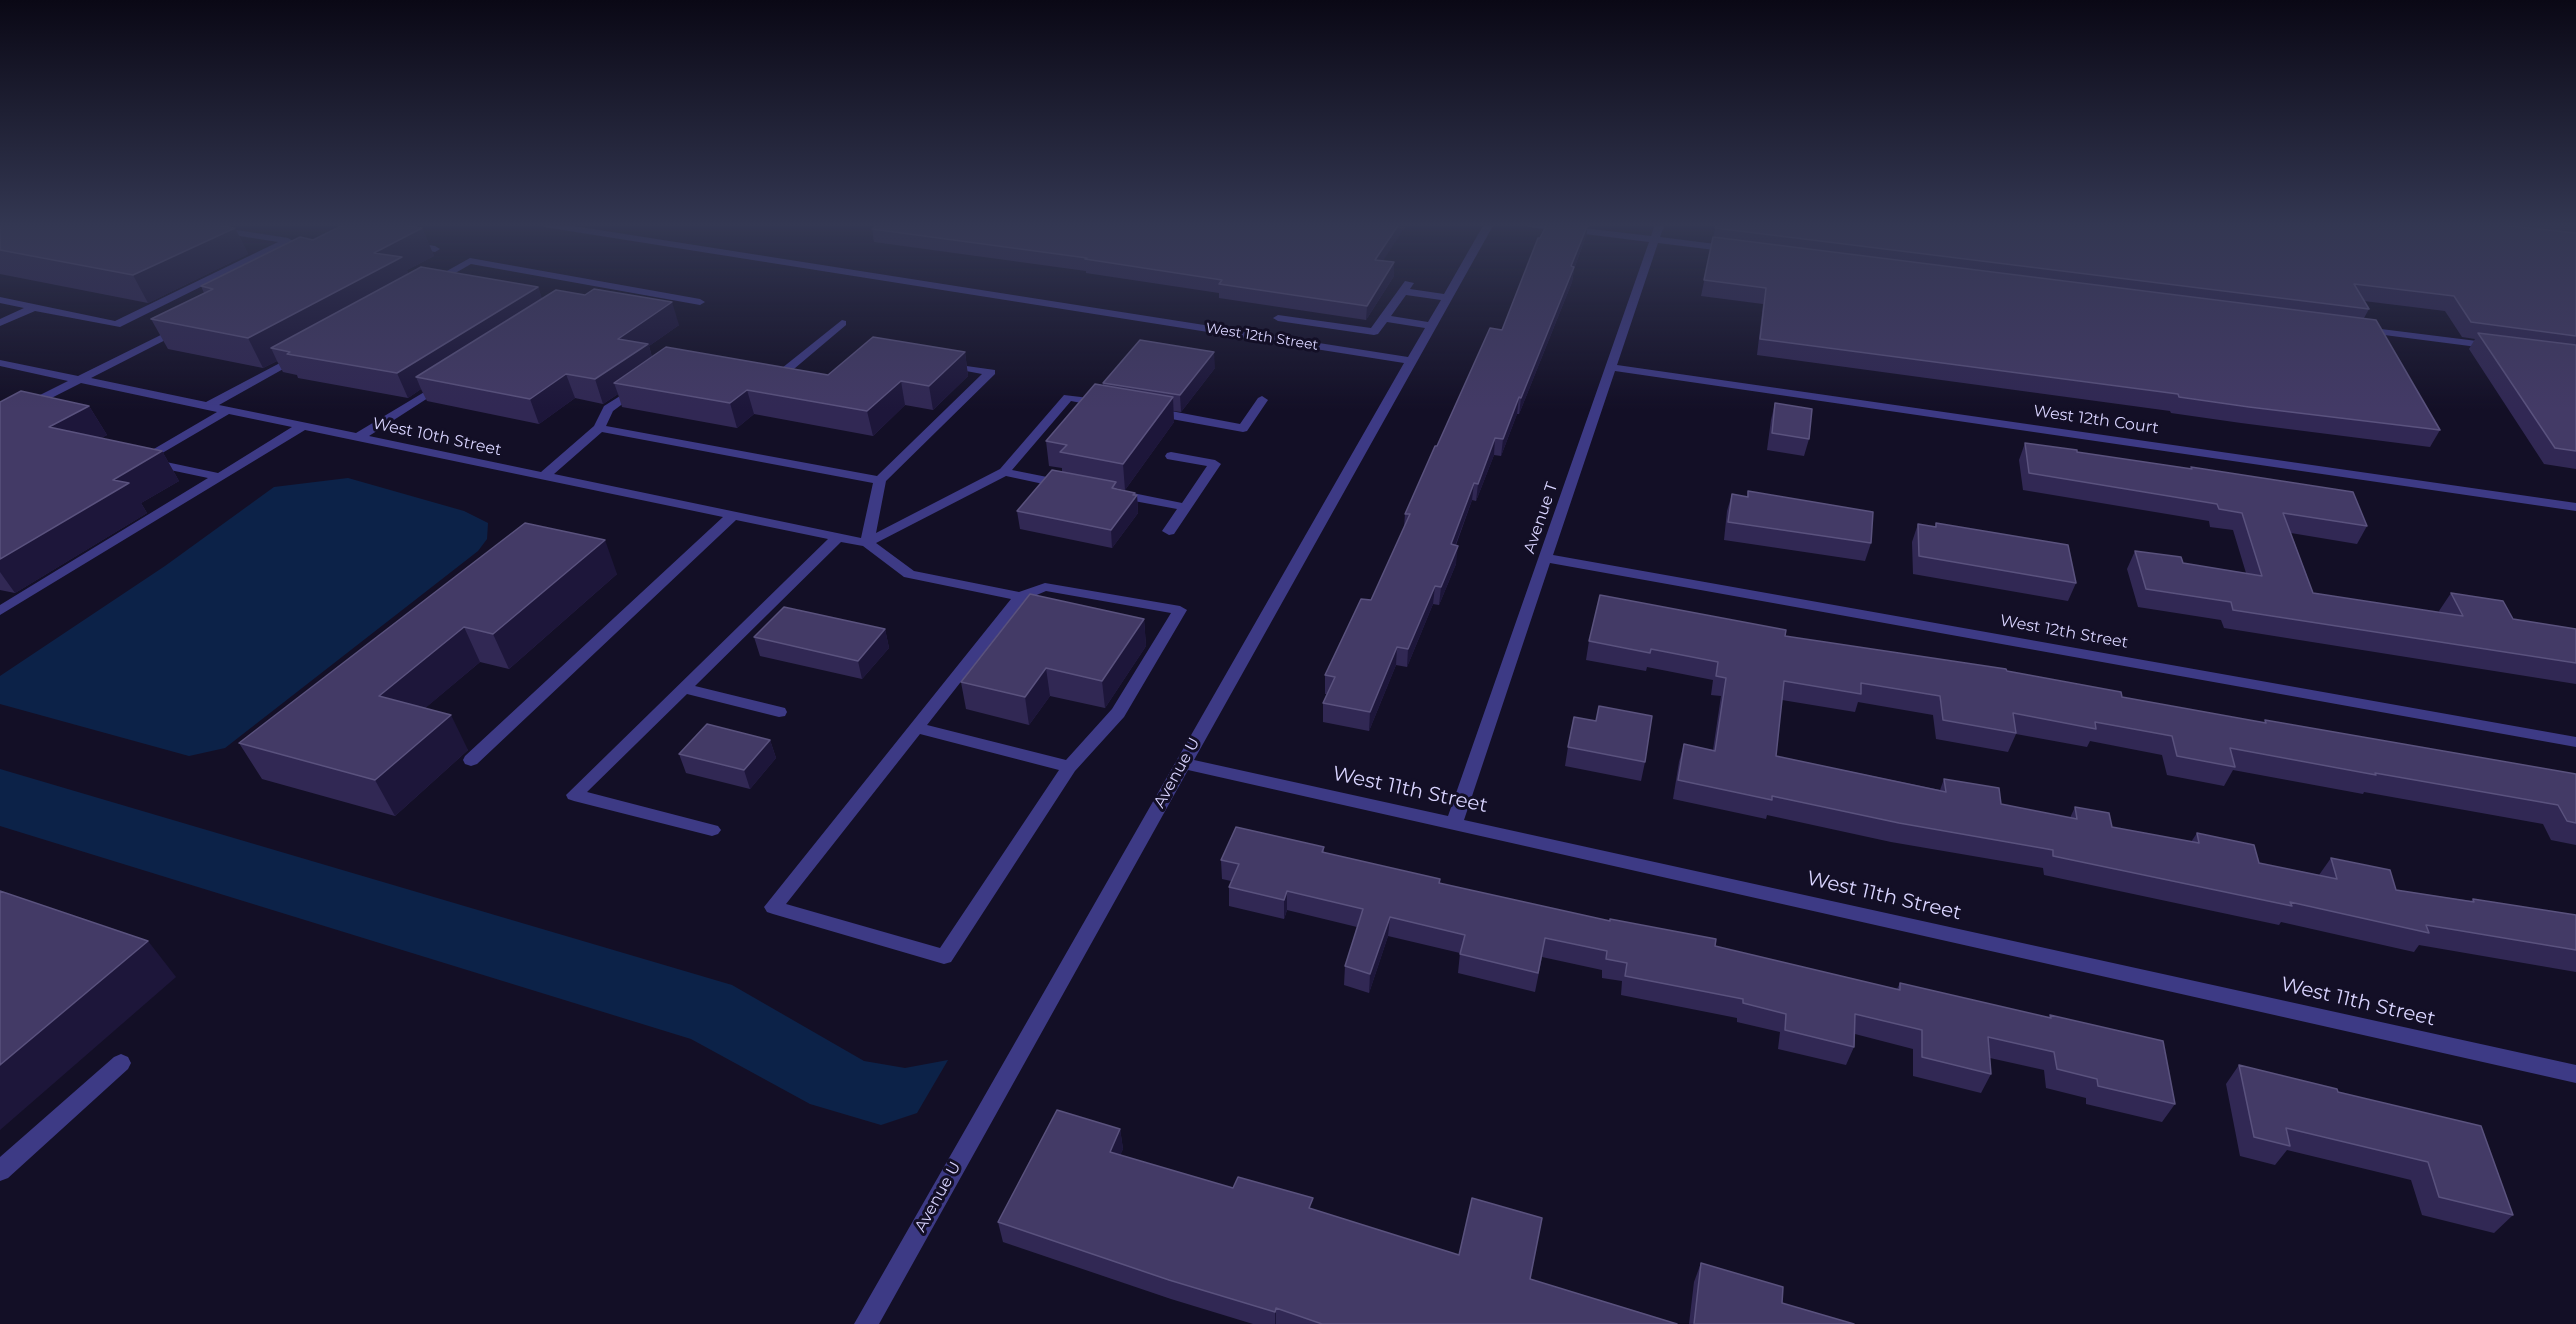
<!DOCTYPE html>
<html>
<head>
<meta charset="utf-8">
<style>
  body { margin:0 }
  canvas { display:block; background:#130f26 }
</style>
</head>
<body>
<canvas width="2576" height="1324"></canvas>
<script>
const ctx = document.querySelector('canvas').getContext('2d');
ctx.lineJoin = 'round';
function fill(path, color) { ctx.fillStyle = color; ctx.fill(path, 'evenodd'); }
const poly = rows => new Path2D(rows.map(r => 'M' + r).join(''));
function stroke(path, color, width, dash) { ctx.strokeStyle = color; ctx.lineWidth = width; ctx.lineCap = dash ? 'butt' : 'round'; ctx.setLineDash(dash || []); ctx.stroke(path); }
function write(font, color, halo, rows, align = 'center') {
  ctx.font = font + ' Montserrat,sans-serif'; ctx.lineWidth = 6; ctx.setLineDash([]); ctx.textBaseline = 'middle'; ctx.strokeStyle = halo; ctx.fillStyle = color; for (const [text, x, y, turn = 0] of rows) {
    ctx.save(); ctx.translate(x, y); ctx.rotate((+turn || 0) * Math.PI / 180); ctx.textAlign = isNaN(turn) ? turn : align; if (halo) ctx.strokeText(text, 0, 0); ctx.fillText(text, 0, 0); ctx.restore();
  }
}
const water = poly([
  [348,478,464,511,488,523,487,539,478,551,225,748,189,756,0,704,0,676,165,566,274,487],
  [0,769,732,985,864,1061,905,1068,948,1060,917,1113,881,1125,810,1104,691,1039,0,826]
]);
const minor = poly([
  [178,224,199,224,288,238,293,241,120,327,35,311,0,326,0,319,24,308,0,303,0,297,115,321,278,242,183,227,178,224],
  [539,224,561,224,1408,357,1425,328,1387,322,1378,334,1374,335,1278,321,1273,318,1278,315,1371,328,1405,281,1414,283,1410,289,1444,294,1484,224,1494,224,1194,760,1448,816,1649,242,1529,227,1524,224,1550,224,1651,236,1655,224,1665,224,1660,237,1731,246,1736,249,1731,252,1658,243,1617,365,2576,503,2576,511,1615,371,1553,555,2576,737,2576,747,1550,563,1464,820,2576,1065,2576,1083,1188,770,879,1324,854,1324,1404,363,544,227,539,224],
  [1406,295,1441,300,1428,322,1391,316,1406,295],
  [411,242,435,246,440,249,435,252,408,247,408,243,411,242],
  [470,258,700,299,705,302,700,305,471,264,438,283,429,281,470,258],
  [842,320,846,321,846,325,788,374,770,372,764,369,770,366,782,368,842,320],
  [179,326,184,329,183,331,91,378,206,402,297,354,301,355,301,359,219,405,356,433,441,382,445,383,445,387,369,436,541,472,594,426,604,406,636,386,640,387,640,391,613,411,606,426,877,476,982,374,945,367,945,363,995,370,995,374,886,481,876,533,1000,469,1064,395,1106,400,1106,406,1102,407,1071,401,1012,470,1067,481,1068,484,1067,487,1062,488,1006,476,876,543,914,571,1019,592,1045,583,1180,606,1187,610,1124,717,1075,771,951,962,944,964,773,914,767,912,764,907,1011,599,904,577,863,546,841,542,695,686,785,708,787,712,785,716,779,717,687,694,587,792,718,826,721,830,718,834,712,836,574,801,568,799,566,795,828,539,736,520,477,764,471,766,465,764,463,760,465,756,723,517,305,430,0,615,0,605,208,478,137,463,135,460,217,412,81,383,0,424,0,415,68,381,0,366,0,360,78,376,179,326],
  [229,414,292,427,218,473,152,459,229,414],
  [602,432,873,483,861,538,554,474,602,432],
  [1046,591,1171,613,1112,709,1066,760,927,725,1025,600,1046,591],
  [920,734,1059,770,940,948,786,904,920,734],
  [2365,327,2493,343,2499,346,2493,349,2361,332,2361,328,2365,327],
  [1262,396,1268,400,1247,431,1243,432,1155,416,1149,412,1155,408,1240,424,1258,398,1262,396],
  [1171,452,1215,460,1221,464,1174,534,1169,535,1162,531,1177,509,1118,498,1112,494,1118,490,1182,503,1207,466,1167,459,1165,456,1167,453,1171,452],
  [121,1054,128,1057,131,1063,128,1069,8,1178,0,1181,0,1157,114,1057,121,1054]
]);
const wall = poly([
  [0,224,235,228,248,254,148,303,0,274],
  [1547,224,1591,224,1590,227,1588,227,1586,236,1574,269,1572,282,1519,414,1517,414,1501,456,1494,455,1476,501,1472,500,1456,545,1456,564,1439,605,1433,604,1407,667,1396,665,1369,731,1323,722,1323,703,1327,694,1325,694,1325,675,1371,600,1404,528,1405,514,1437,446,1502,330],
  [1716,224,2576,224,2576,469,2544,464,2469,349,2475,339,2462,337,2445,311,2364,301,2369,309,2364,318,2440,430,2430,447,2241,423,2171,413,2170,411,1757,355,1763,304,1701,296],
  [422,228,434,256,407,270,408,274,538,287,542,299,679,325,649,346,652,357,828,375,965,352,968,376,933,410,905,405,873,436,754,414,737,428,622,407,618,394,603,404,575,398,539,424,427,401,421,389,408,398,298,378,297,375,283,372,277,361,263,368,168,349,151,319,204,293,201,286,313,240],
  [872,229,1383,261,1394,276,1366,320,1219,298,1219,293,1086,273,1086,271,874,242],
  [1215,368,1181,412,1173,411,1174,422,1125,490,1116,488,1117,489,1137,495,1138,513,1112,548,1020,529,1017,511,1062,472,1062,468,1049,466,1046,441,1103,385,1103,383],
  [0,402,89,406,107,435,101,438,162,451,179,481,141,503,147,513,15,593,0,590],
  [1775,403,1809,439,1804,456,1767,450,1771,420],
  [2025,443,2077,452,2190,469,2191,467,2367,526,2357,544,2291,533,2313,593,2440,613,2439,611,2451,593,2513,619,2576,629,2576,684,2224,628,2221,620,2138,607,2127,569,2135,551,2183,563,2246,573,2233,530,2210,527,2209,521,2023,490,2019,460],
  [1748,491,1871,543,1865,561,1724,540,1727,511,1732,494,1747,497],
  [525,523,617,574,509,669,480,662,425,708,468,750,395,816,262,779,239,743],
  [1936,523,2076,583,2068,601,1913,574,1912,542,1918,524,1935,527],
  [1144,619,1146,646,1105,708,1050,696,1029,725,966,709,961,682],
  [885,629,889,648,862,679,760,656,754,637],
  [1785,636,2007,671,2122,697,2264,723,2265,720,2576,774,2576,845,2551,840,2543,824,2364,792,2363,794,2233,770,2224,786,2167,775,2162,755,2090,741,2087,747,2016,734,2008,752,1936,739,1933,715,1858,702,1855,712,1782,700,1776,756,1940,790,1944,779,2001,804,2070,818,2075,807,2112,827,2191,842,2197,833,2259,863,2319,875,2331,858,2396,890,2471,901,2473,899,2576,915,2576,972,2419,945,2414,952,2281,922,2279,925,2044,875,2043,868,1891,842,1767,815,1766,819,1673,799,1679,762,1684,744,1713,750,1721,696,1711,695,1713,680,1647,667,1646,671,1586,660,1589,641],
  [770,740,776,758,750,789,686,773,679,754],
  [1568,747,1645,762,1641,781,1565,766],
  [1324,847,1324,853,1440,879,1439,883,1715,946,1897,989,1900,983,2049,1018,2050,1015,2175,1104,2162,1122,2086,1104,2086,1098,2046,1088,2044,1070,1990,1058,1991,1074,1981,1093,1913,1076,1913,1049,1855,1034,1854,1047,1846,1065,1778,1049,1780,1032,1737,1022,1737,1018,1621,995,1622,981,1602,978,1602,970,1542,957,1535,992,1458,973,1460,953,1388,936,1369,993,1344,985,1345,966,1357,927,1287,910,1284,919,1229,906,1229,887,1231,881,1222,879,1221,860],
  [2239,1065,2338,1092,2513,1215,2494,1233,2422,1215,2411,1180,2287,1150,2275,1165,2240,1156,2226,1084],
  [1120,1129,1123,1149,1120,1155,1233,1188,1312,1209,1530,1279,1678,1324,1253,1324,1171,1299,1003,1242,998,1222],
  [1701,1263,1782,1303,1854,1324,1689,1324,1694,1282]
]);
const shadedWall = poly([
  [1399,224,1407,224,1375,273,1375,260],
  [1588,224,1586,236,1574,269,1572,282,1519,414,1521,398,1571,266],
  [235,228,248,254,148,303,133,275],
  [422,228,434,256,407,270,414,286,290,352,271,348,277,361,263,368,248,338,374,253],
  [1394,262,1394,276,1366,320,1367,306],
  [538,287,546,310,416,377,421,389,408,398,397,373],
  [672,302,679,325,649,346,655,368,614,383,618,394,603,404,595,379,618,339],
  [965,352,968,376,933,410,929,386],
  [1214,352,1215,368,1181,412,1180,395],
  [566,374,575,398,539,424,530,399],
  [901,381,905,405,873,436,867,411],
  [747,390,754,414,737,428,730,403],
  [1173,397,1174,422,1125,490,1123,464],
  [1519,397,1517,414,1501,456,1503,439],
  [89,406,107,435,67,456,49,427],
  [1495,438,1494,455,1476,501,1478,484],
  [162,451,179,481,141,503,147,513,15,593,0,572,0,559,113,480],
  [1474,483,1472,500,1449,562,1451,544],
  [1135,493,1135,497,1137,495,1138,513,1112,548,1111,530],
  [605,540,617,574,509,669,493,634],
  [1458,546,1456,564,1439,605,1441,587],
  [1435,586,1433,604,1407,667,1408,649],
  [1144,619,1146,646,1105,708,1102,681],
  [464,627,480,662,398,731,379,696],
  [885,629,889,648,862,679,858,661],
  [1397,647,1396,665,1369,731,1370,712],
  [1046,668,1050,696,1029,725,1025,697],
  [451,715,468,750,395,816,375,780],
  [770,740,776,758,750,789,744,770],
  [1287,891,1287,910,1284,919,1284,900],
  [1390,917,1388,936,1369,993,1370,974],
  [148,941,176,977,0,1130,0,1065],
  [1120,1129,1123,1149,1112,1172,1110,1152],
  [1276,1308,1276,1324,1275,1324,1275,1312]
]);
const building = poly([
  [0,224,211,224,235,228,133,275,0,250,0,224],
  [345,224,398,224,422,228,374,253,402,257,248,338,151,319,213,289,201,286,300,237,313,240,345,224],
  [879,224,1399,224,1375,260,1394,262,1367,306,1219,284,1222,280,1085,259,1087,258,872,229,879,224],
  [1547,224,1588,224,1571,266,1574,267,1521,398,1519,397,1503,439,1495,438,1478,484,1474,483,1451,544,1458,546,1441,587,1435,586,1408,649,1397,647,1370,712,1323,703,1335,677,1325,675,1361,599,1371,600,1410,514,1405,514,1435,446,1437,446,1490,328,1502,330,1538,238,1540,238,1547,224],
  [1716,224,2491,224,2576,233,2576,336,2471,322,2454,296,2354,284,2369,309,1715,228,1716,224],
  [1713,237,2376,320,2440,430,2249,407,2179,397,2178,394,1760,339,1766,288,1704,280,1713,237],
  [421,267,538,287,397,373,287,354,290,352,271,348,421,267],
  [594,289,672,302,618,339,648,344,595,379,566,374,530,399,416,377,556,290,585,295,594,289],
  [2478,333,2576,345,2576,451,2555,448,2478,333],
  [873,337,965,352,929,386,901,381,867,411,747,390,730,403,614,383,666,347,828,375,873,337],
  [1140,340,1214,352,1180,395,1103,383,1140,340],
  [1095,384,1173,397,1123,464,1060,452,1067,445,1046,441,1095,384],
  [21,391,89,406,49,427,162,451,113,480,129,483,0,559,0,402,21,391],
  [1775,403,1812,409,1809,439,1772,433,1775,403],
  [2025,443,2077,450,2077,452,2192,469,2191,467,2353,492,2367,526,2283,513,2313,593,2463,616,2451,593,2503,601,2513,619,2576,629,2576,663,2233,610,2231,602,2146,589,2135,551,2181,557,2183,563,2262,576,2242,513,2219,509,2217,504,2029,473,2025,443],
  [1052,470,1116,482,1112,488,1135,493,1133,495,1137,495,1111,530,1017,511,1052,470],
  [1748,491,1873,512,1871,543,1728,522,1732,494,1748,497,1748,491],
  [525,523,605,540,493,634,464,627,379,696,451,715,375,780,239,743,525,523],
  [1936,523,2068,545,2076,583,1919,556,1918,524,1936,527,1936,523],
  [1030,594,1144,619,1102,681,1046,668,1025,697,961,682,1030,594],
  [1600,595,1786,630,1785,636,2006,669,2007,671,2121,692,2122,697,2266,723,2265,720,2576,774,2576,823,2567,821,2558,805,2375,773,2376,775,2230,748,2235,767,2177,756,2172,736,2095,722,2096,729,2013,713,2016,733,1943,720,1940,696,1861,683,1861,694,1784,681,1776,756,1946,792,1944,779,1999,788,2001,804,2077,819,2075,807,2109,813,2112,827,2199,843,2197,833,2254,845,2259,863,2337,879,2331,858,2390,870,2396,890,2474,902,2473,899,2576,915,2576,950,2426,925,2429,933,2290,902,2292,906,2053,856,2053,850,1899,823,1772,796,1772,800,1678,780,1684,744,1715,751,1726,678,1716,676,1718,662,1651,649,1650,653,1589,641,1600,595],
  [784,607,885,629,858,661,754,637,784,607],
  [1599,706,1652,716,1645,762,1568,747,1574,717,1596,721,1599,706],
  [707,724,770,740,744,770,679,754,707,724],
  [1236,827,1324,847,1322,852,1440,879,1439,883,1610,921,1610,919,1716,939,1715,946,1900,990,1900,983,2051,1018,2050,1015,2163,1041,2175,1104,2098,1086,2097,1079,2057,1069,2054,1052,1988,1037,1991,1074,1922,1057,1922,1030,1855,1014,1854,1047,1785,1030,1786,1014,1743,1003,1743,999,1625,976,1627,963,1606,959,1607,951,1545,938,1538,973,1460,954,1465,935,1390,917,1370,974,1345,966,1363,909,1287,891,1284,900,1229,887,1239,864,1221,860,1236,827],
  [0,891,148,941,0,1065,0,891],
  [2239,1065,2337,1089,2338,1092,2481,1126,2513,1215,2439,1197,2428,1162,2286,1128,2290,1146,2254,1137,2239,1065],
  [1057,1110,1120,1129,1110,1152,1233,1188,1238,1177,1313,1198,1309,1208,1459,1255,1472,1198,1542,1218,1530,1279,1677,1324,1322,1324,1276,1308,1275,1312,1169,1280,998,1222,1057,1110],
  [1701,1263,1783,1287,1782,1303,1854,1324,1694,1324,1701,1263]
]);
const farStreetnames = [
  ["West 12th Street",1262,337,9]
];
const streetNames = [
  ["West 12th Court",2096,420,8],
  ["West 10th Street",437,437,12],
  ["Avenue T",1541,518,-71],
  ["West 12th Street",2064,632,10],
  ["Avenue U",1177,773,-61],
  ["Avenue U",938,1197,-61]
];
const nearStreetnames = [
  ["West 11th Street",1410,790,12],
  ["West 11th Street",1884,896,13],
  ["West 11th Street",2358,1002,13]
];
fill(water, '#0c2248');
fill(minor, '#3d3a85');
fill(wall, '#312854');
fill(shadedWall, '#1d163a');
fill(building, '#433a66');
stroke(building, '#5a527e', 1.5);
const sky = ctx.createLinearGradient(0, 0, 0, 409);
sky.addColorStop(0, '#0a0815');
sky.addColorStop(0.55, '#333752');
sky.addColorStop(1, '#33375200');
ctx.fillStyle = sky;
ctx.fillRect(0, 0, 2576, 409);
write('14px', '#d9d4ff', '#130f26', farStreetnames);
write('16px', '#d9d4ff', '#130f26', streetNames);
write('20px', '#d9d4ff', '#130f26', nearStreetnames);
</script>
</body>
</html>
